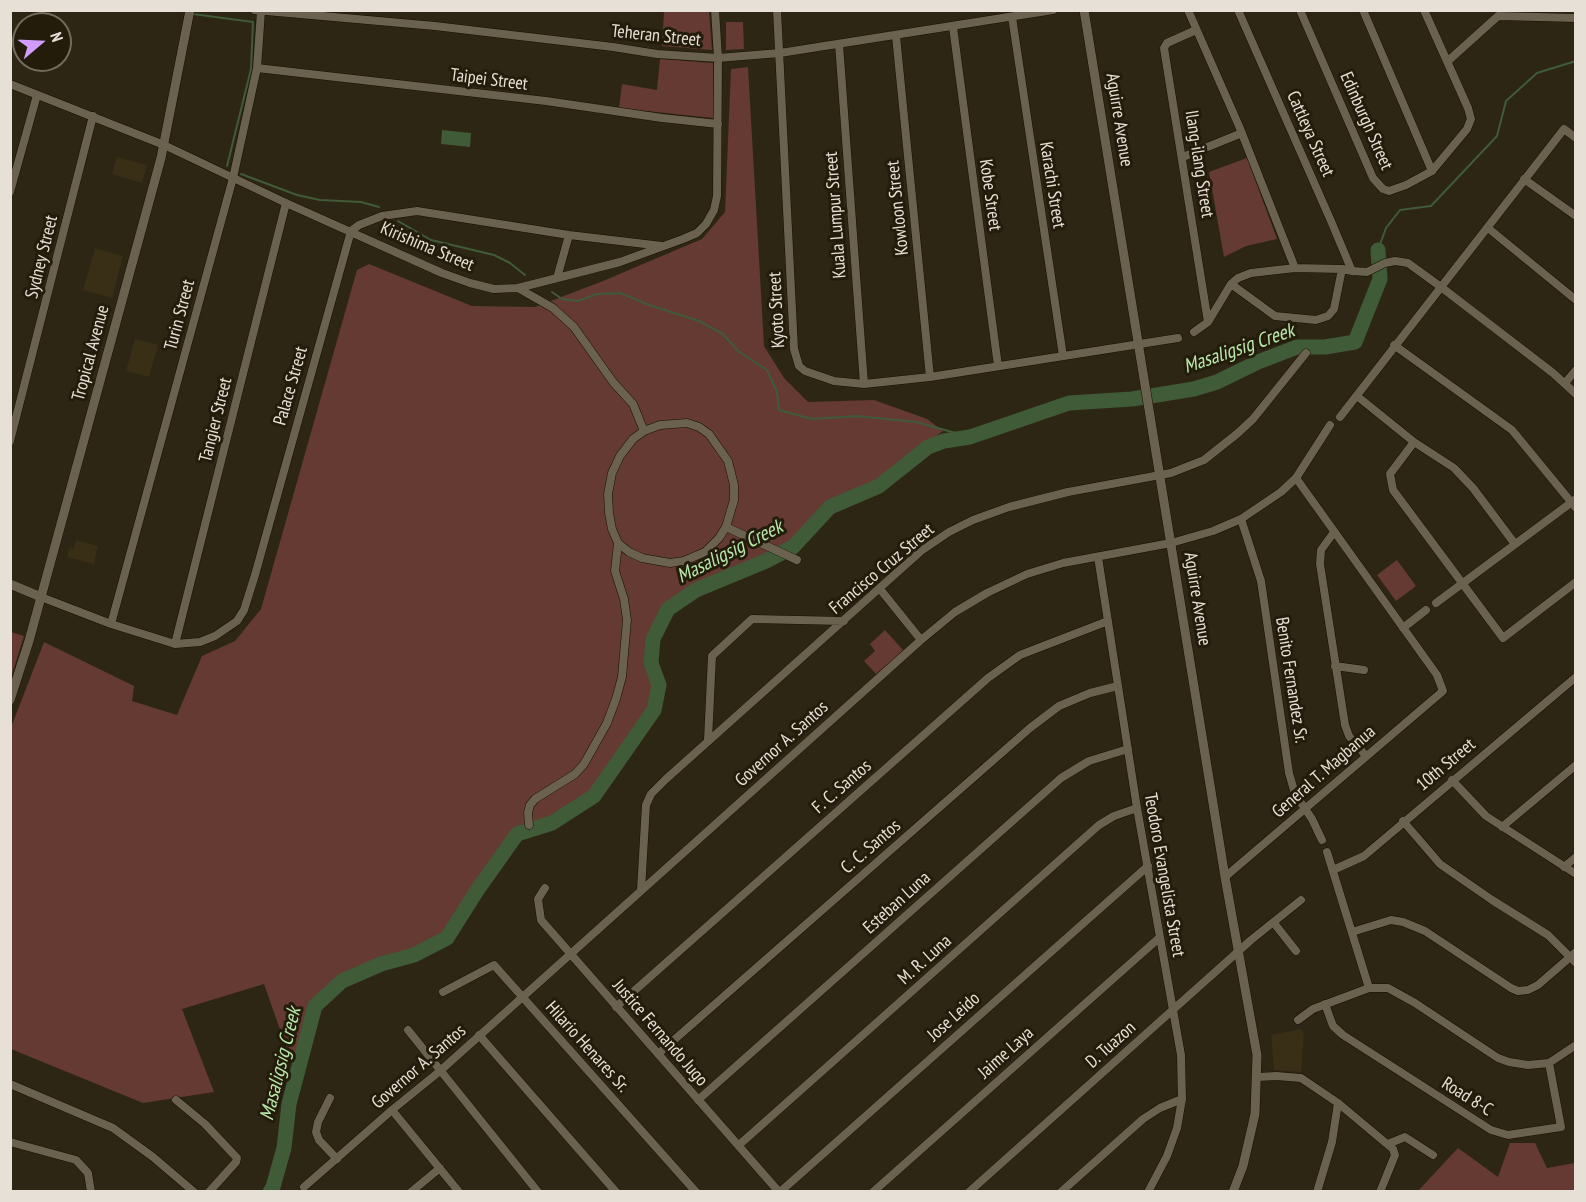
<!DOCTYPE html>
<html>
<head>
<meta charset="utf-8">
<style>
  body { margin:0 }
  #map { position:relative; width:1586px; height:1202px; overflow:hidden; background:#2e2615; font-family:"PT Sans Narrow",sans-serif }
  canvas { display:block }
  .frame { position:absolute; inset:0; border:12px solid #e6e0d6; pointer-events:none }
  .north { position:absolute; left:12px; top:12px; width:60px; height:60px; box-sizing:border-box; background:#241c0b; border:2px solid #726a5c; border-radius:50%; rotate:71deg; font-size:16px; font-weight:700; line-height:24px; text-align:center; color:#e6e0d6 }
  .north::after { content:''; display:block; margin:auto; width:21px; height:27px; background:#d29cfd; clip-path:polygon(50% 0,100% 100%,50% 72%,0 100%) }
</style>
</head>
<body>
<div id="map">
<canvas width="1586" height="1202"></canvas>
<div class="frame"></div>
<div class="north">N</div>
</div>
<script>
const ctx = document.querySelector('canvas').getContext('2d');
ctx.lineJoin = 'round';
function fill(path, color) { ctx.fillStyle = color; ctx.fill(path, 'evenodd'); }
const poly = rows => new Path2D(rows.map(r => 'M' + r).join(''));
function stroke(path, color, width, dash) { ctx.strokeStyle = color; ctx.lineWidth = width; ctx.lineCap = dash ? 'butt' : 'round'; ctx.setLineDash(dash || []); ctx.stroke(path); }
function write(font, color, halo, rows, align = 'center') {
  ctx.font = font + ' "PT Sans Narrow",sans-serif'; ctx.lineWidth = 6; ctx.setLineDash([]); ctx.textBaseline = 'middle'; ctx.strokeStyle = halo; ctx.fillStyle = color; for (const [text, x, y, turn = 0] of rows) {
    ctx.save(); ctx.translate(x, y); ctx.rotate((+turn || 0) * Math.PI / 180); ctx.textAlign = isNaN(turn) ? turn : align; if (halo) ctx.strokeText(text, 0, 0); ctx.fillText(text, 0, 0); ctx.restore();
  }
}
const built = poly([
  [117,157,147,165,142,183,112,174],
  [95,248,123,256,112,298,83,290],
  [135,339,158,345,149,377,126,371],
  [76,540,98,546,94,564,67,557,69,548,74,549],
  [1301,1029,1304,1034,1301,1072,1274,1070,1271,1035]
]);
const green = poly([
  [664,11,709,11,712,50,662,46],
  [726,22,743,22,744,49,726,50],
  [660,59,713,63,713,118,619,108,622,84,657,90],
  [748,67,764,346,784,378,808,402,874,400,927,419,943,431,876,482,826,503,793,547,766,561,696,590,668,609,653,639,651,663,659,685,654,710,594,796,552,823,517,834,476,892,447,938,414,955,381,964,342,981,316,1006,297,1078,264,984,182,1009,214,1092,143,1103,11,1049,10,730,44,642,134,686,132,701,177,715,202,656,235,641,261,609,357,270,369,264,472,306,535,307,603,281,702,239,725,212,731,69],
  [1247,158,1277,239,1246,246,1224,257,1209,172],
  [1397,560,1416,586,1396,601,1377,575],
  [885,630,903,650,899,654,901,656,892,665,889,663,876,674,864,661,875,651,870,644],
  [11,632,24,636,11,677,10,632],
  [1510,1143,1535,1143,1547,1168,1575,1163,1575,1191,1418,1191,1458,1148,1498,1177]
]);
const water = poly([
  [442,130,471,133,470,147,441,144]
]);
const stream = poly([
  [193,14,253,22,251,69,227,166],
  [241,174,297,195,320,200,361,202,379,207],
  [398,221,431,240,494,255,510,263,525,275],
  [1378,250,1386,228,1400,210,1431,206,1497,136,1506,101,1537,73,1576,61],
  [552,292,562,299,578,301,597,294,620,293,649,305,699,321,723,334,738,351,767,370,777,392,779,410,812,419,857,416,916,422,970,437]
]);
const river = poly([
  [270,1192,273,1187,284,1148,289,1104,315,1006,342,981,381,964,414,955,447,938,476,892,517,834,552,823,594,796,654,710,659,685,651,663,653,639,668,609,696,590,766,561,793,547,830,507,879,486,928,447,944,441,970,437,1069,403,1132,399,1194,389,1217,382,1258,362,1297,347,1325,347,1355,342,1380,279,1378,250]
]);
const minor = poly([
  [255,10,435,26,613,47,657,54,718,58,780,53,1053,10],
  [777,10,794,349,799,366,805,371,834,381,864,384,930,377,1178,338],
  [1188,10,1239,126,1295,268],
  [1238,10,1331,221,1352,271],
  [1300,10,1373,178,1383,189,1389,191,1406,185,1432,171,1467,129,1471,119,1468,108,1424,10],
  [1363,10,1432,171],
  [1012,17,1063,356],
  [953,27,998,366],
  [1196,30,1167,43,1164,48,1208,322],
  [896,36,930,377],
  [839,44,864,384],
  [1448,61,1498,16,1576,18],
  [257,68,546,101,662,118,718,124],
  [10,84,164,145,286,203,442,273,470,283,494,289,518,288,620,262,683,239,697,233,706,224,714,210,717,196,718,58,715,10],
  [1183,157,1242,133],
  [1524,179,1576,216],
  [10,192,37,95],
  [1488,228,1576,300],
  [557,278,569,235],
  [1231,284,1275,316,1316,320,1328,316,1334,309,1342,269],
  [518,288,553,308,574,327,613,382,633,404,644,431],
  [1194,332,1208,322,1231,284,1238,278,1251,273,1295,268,1342,269,1352,271,1367,272,1385,263,1395,261,1408,263,1441,287,1553,373,1576,394],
  [1394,345,1512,430,1576,508],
  [1565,383,1576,370],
  [1357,396,1414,442,1454,468,1473,488,1515,544],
  [1340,417,1564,129,1576,138],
  [10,441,93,116],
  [1414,442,1390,474,1393,490,1503,638,1576,582],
  [1241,519,1261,581,1289,773,1295,794,1312,819,1322,840],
  [726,527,797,560],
  [1334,532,1321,550,1320,564,1345,725,1349,736,1366,756],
  [1098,557,1137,808,1181,1055,1182,1099,1177,1128,1167,1156,1148,1192],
  [880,589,921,640],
  [41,597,111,624,175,644,200,642,215,636,237,621,244,610,255,575,351,231,359,225,382,216,417,211,569,235,662,246],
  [1436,603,1576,499],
  [111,624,233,178,257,68,261,11],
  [1403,628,1426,610],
  [175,644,286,203],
  [1335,666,1364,670],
  [708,740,712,656,752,619,844,621],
  [1452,780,1486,816,1576,874],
  [1403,821,1440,864,1492,900,1548,935,1576,963],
  [529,825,528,813,530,805,535,799,575,774,584,764,607,723,616,699,622,677,627,620,624,599,615,571,618,543,612,529,609,513,608,494,612,473,620,456,633,439,644,431,660,425,687,423,699,427,709,434,728,461,734,485,734,500,726,527,719,538,705,552,684,561,670,563,642,558,629,552,618,543],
  [1502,827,1576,765],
  [1327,852,1369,988],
  [1564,867,1576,857],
  [1333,870,1364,856,1576,677],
  [1225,877,1443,691,1437,675,1296,478],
  [545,888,538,899,541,920,779,1192],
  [641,890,646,805,651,794,666,779,921,551,949,532,973,520,1009,507,1068,492,1171,473,1204,460,1238,433,1253,419,1306,353],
  [1274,923,1296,951],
  [1352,932,1391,920,1403,922,1425,931,1511,988,1518,991,1528,990,1538,985,1576,952],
  [443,992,494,965,696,1192],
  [1325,1004,1333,1026,1343,1035,1491,1130,1508,1135,1561,1127,1549,1063],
  [616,1007,988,678,1020,655,1108,621],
  [1298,1020,1313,1009,1369,988,1388,988,1415,1003,1498,1058,1509,1062,1528,1065,1549,1063,1576,1045],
  [408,1030,538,1192],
  [479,1035,616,1192],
  [658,1054,1030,728,1059,706,1090,693,1118,686],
  [1258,1077,1276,1076,1301,1078,1338,1103,1393,1149,1395,1155,1380,1192],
  [10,1084,113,1128,153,1157,194,1192],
  [330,1098,318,1122,316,1132,319,1140,337,1159],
  [176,1100,205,1124,237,1158,236,1162,209,1192],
  [698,1100,1061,778,1089,761,1128,749],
  [392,1110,459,1192],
  [10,1142,76,1160,88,1173,91,1192],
  [1388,1144,1405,1137,1433,1155],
  [739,1145,1099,825,1114,816,1137,808],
  [304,1187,392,1110,440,1071,921,640,955,612,987,593,1027,574,1063,563,1171,543,1213,531,1241,519,1281,492,1296,478,1330,425],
  [411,1192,440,1168],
  [780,1192,1148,866],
  [873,1192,1159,938],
  [969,1192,1251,940,1301,900],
  [1061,1192,1143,1119,1160,1108,1182,1099],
  [1317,1192,1332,1142,1338,1103]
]);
const tertiary = poly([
  [1084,10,1225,877,1257,1055,1255,1114,1243,1166,1233,1192],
  [10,584,41,597],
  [10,700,29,641,161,158,190,10]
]);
const streetNames = [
  ["Teheran Street",656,36,6],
  ["Taipei Street",489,80,7],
  ["Aguirre Avenue",1119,120,81],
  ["Edinburgh Street",1366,121,66],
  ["Cattleya Street",1310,134,66],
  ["Ilang-ilang Street",1199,164,81],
  ["Karachi Street",1052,185,81],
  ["Kobe Street",990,195,82],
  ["Kowloon Street",898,208,-96],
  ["Kuala Lumpur Street",836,215,-94],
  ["Kirishima Street",427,247,23],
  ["Sydney Street",42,257,-76],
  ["Kyoto Street",777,310,-93],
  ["Turin Street",180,315,-75],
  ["Tropical Avenue",91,353,-75],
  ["Palace Street",291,386,-74],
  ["Tangier Street",216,420,-76],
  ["Francisco Cruz Street",882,569,-40],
  ["Aguirre Avenue",1197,599,81],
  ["Benito Fernandez Sr.",1291,680,81],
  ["Governor A. Santos",782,744,-42],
  ["10th Street",1446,765,-40],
  ["General T. Magbanua",1324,772,-41],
  ["F. C. Santos",842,787,-41],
  ["C. C. Santos",871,847,-41],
  ["Teodoro Evangelista Street",1164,875,80],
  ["Esteban Luna",897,903,-42],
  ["M. R. Luna",925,960,-42],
  ["Jose Leido",954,1017,-42],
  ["Justice Fernando Jugo",660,1033,49],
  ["D. Tuazon",1111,1045,-42],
  ["Hilario Henares Sr.",587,1047,48],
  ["Jaime Laya",1006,1053,-42],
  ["Governor A. Santos",419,1067,-41],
  ["Road 8-C",1467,1097,32]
];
const waterNames = [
  ["Masaligsig Creek",1239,349,-19],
  ["Masaligsig Creek",730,552,-27],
  ["Masaligsig Creek",281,1064,-76]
];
fill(built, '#392e16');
fill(green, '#643a33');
fill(water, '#3f5b38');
stroke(stream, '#3f5b38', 2);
stroke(river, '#3f5b38', 15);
stroke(minor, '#160f01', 9);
stroke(tertiary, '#160f01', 10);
stroke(minor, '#6a614e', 8);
stroke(tertiary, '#6a614e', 9);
write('18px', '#e6e0d6', '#241c0b', streetNames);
write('italic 20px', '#b7e7ab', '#241c0b', waterNames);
</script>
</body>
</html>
